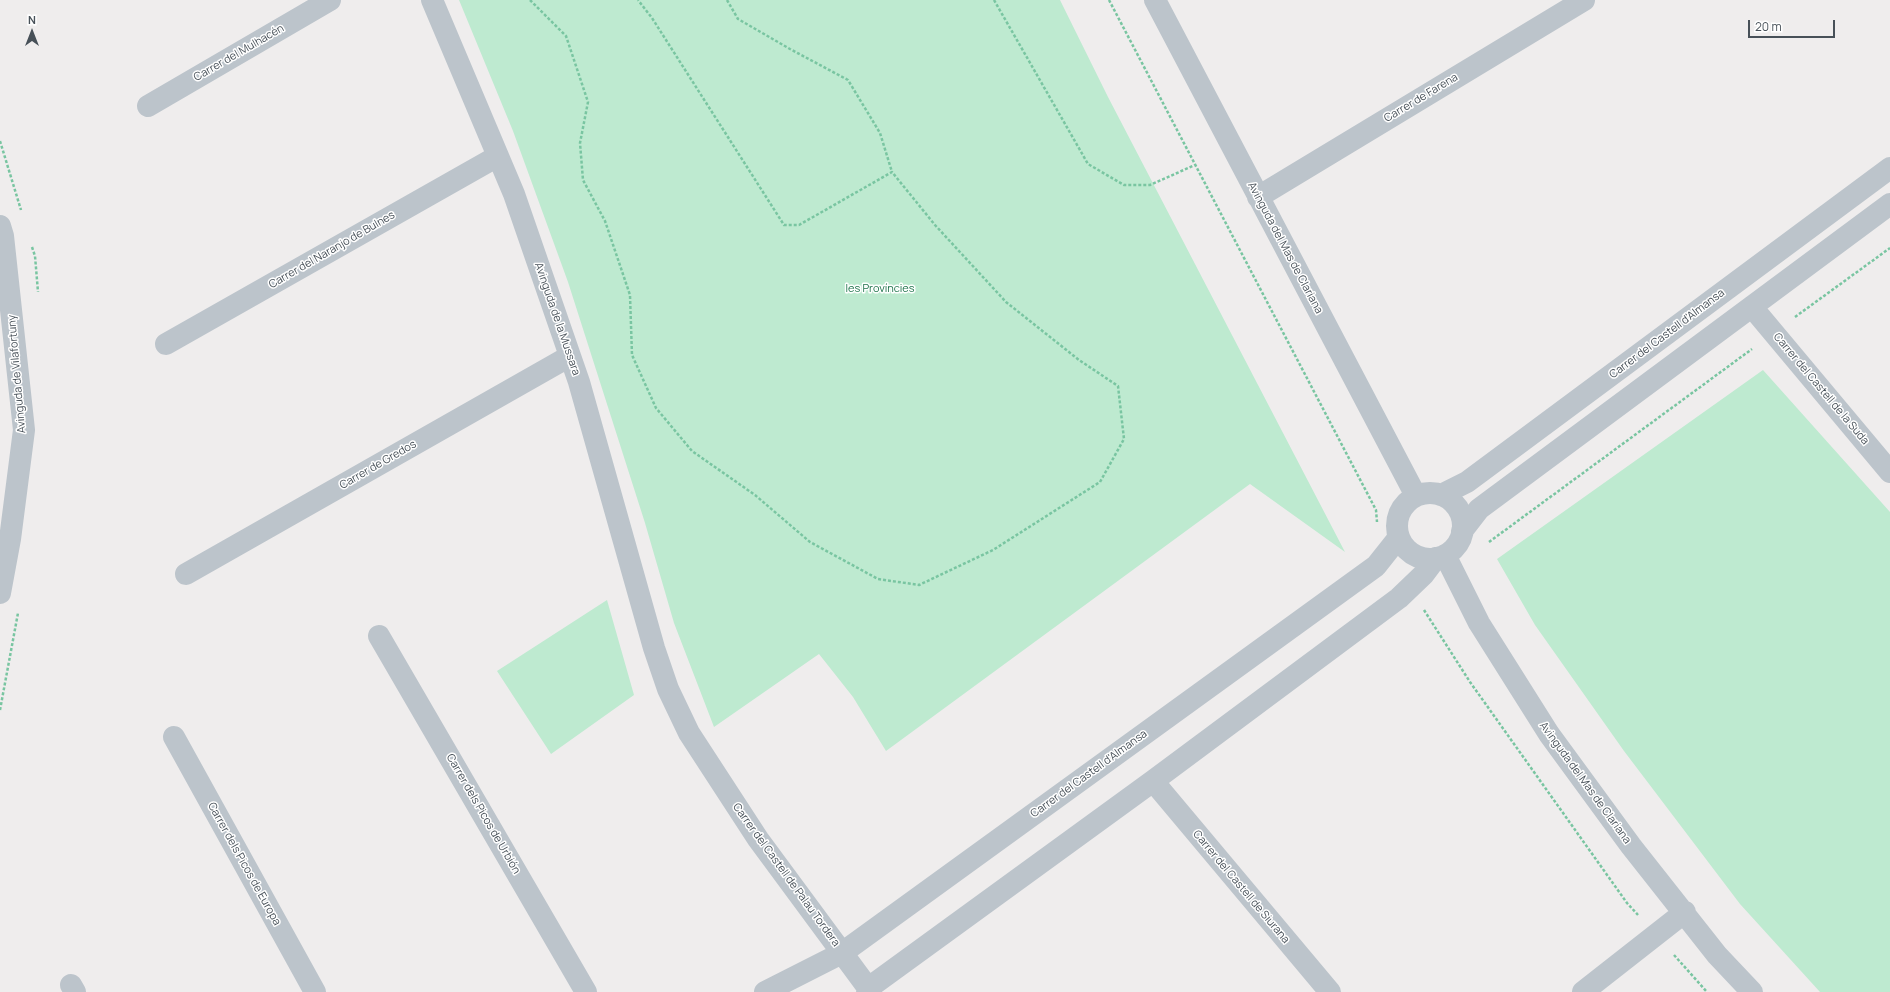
<!DOCTYPE html>
<html>
<head>
<meta charset="utf-8">
<style>
  body { margin:0 }
  #map { position:relative; width:1890px; height:992px; overflow:hidden; background:#efeded; font-family:Manrope,sans-serif }
  canvas { display:block }
  .north { position:absolute; left:12px; top:12px; width:40px; height:40px; -webkit-text-stroke:3px #fff; paint-order:stroke; rotate:0deg; font-size:11px; font-weight:700; line-height:16px; text-align:center; color:#475058 }
  .north::after { content:''; display:block; margin:auto; width:14px; height:18px; background:#475058; clip-path:polygon(50% 0,100% 100%,50% 72%,0 100%) }
  .scale { position:absolute; left:1748px; top:20px; width:87px; height:18px; box-sizing:border-box; border:2px solid #475058; border-top:0; padding-left:5px; font-size:12px; line-height:14px; white-space:nowrap; color:#475058; -webkit-text-stroke:3px #fff; paint-order:stroke }
</style>
</head>
<body>
<div id="map">
<canvas width="1890" height="992"></canvas>
<div class="north">N</div>
<div class="scale">20 m</div>
</div>
<script>
const ctx = document.querySelector('canvas').getContext('2d');
ctx.lineJoin = 'round';
function fill(path, color) { ctx.fillStyle = color; ctx.fill(path, 'evenodd'); }
const poly = rows => new Path2D(rows.map(r => 'M' + r).join(''));
function stroke(path, color, width, dash) { ctx.strokeStyle = color; ctx.lineWidth = width; ctx.lineCap = dash ? 'butt' : 'round'; ctx.setLineDash(dash || []); ctx.stroke(path); }
function write(font, color, halo, rows, align = 'center') {
  ctx.font = font + ' Manrope,sans-serif'; ctx.lineWidth = 3; ctx.setLineDash([]); ctx.textBaseline = 'middle'; ctx.strokeStyle = halo; ctx.fillStyle = color; for (const [text, x, y, turn = 0] of rows) {
    ctx.save(); ctx.translate(x, y); ctx.rotate((+turn || 0) * Math.PI / 180); ctx.textAlign = isNaN(turn) ? turn : align; if (halo) ctx.strokeText(text, 0, 0); ctx.fillText(text, 0, 0); ctx.restore();
  }
}
const green = poly([
  [459,0,1060,0,1108,97,1345,552,1250,484,886,751,853,697,819,654,714,727,674,623,645,523,568,282,513,131],
  [1763,370,1890,512,1890,992,1820,992,1740,904,1624,751,1535,625,1497,559],
  [607,600,634,695,551,754,497,671]
]);
const path = poly([
  [530,0,566,36,588,102,580,143,583,180,605,221,630,295,632,355,656,408,692,451,755,495,810,542,878,579,919,585,993,550,1100,482,1124,439,1118,386,1079,360,1006,302,935,225,892,172,799,225,784,225,652,18,638,0],
  [727,0,738,19,790,49,848,80,880,133,892,172],
  [994,0,1088,164,1124,185,1150,185,1195,165],
  [1109,0,1376,510,1377,522],
  [0,141,21,210],
  [32,247,35,256,38,292],
  [1795,317,1890,248],
  [1489,542,1752,349],
  [1424,610,1470,682,1627,903,1638,915],
  [0,710,18,613],
  [1674,955,1707,992]
]);
const minor = poly([
  [432,0,514,194,579,382,654,648,668,689,689,733,758,839,871,992],
  [1155,0,1416,496],
  [148,106,330,0],
  [1258,197,1584,0],
  [1752,307,1890,472],
  [166,344,498,156],
  '1397 526a33 33 0 1 1 66 0a33 33 0 1 1-66 0Z',
  [1441,495,1467,482,1890,168],
  [1462,531,1479,509,1890,204],
  [1445,555,1479,623,1549,734,1631,846,1717,955,1752,992],
  [186,574,570,356],
  [379,636,586,992],
  [174,737,315,992],
  [1153,781,1330,992],
  [71,985,75,992],
  [765,992,842,953,1376,566,1399,537],
  [867,992,874,984,1153,781,1399,598,1424,574,1436,558],
  [1583,992,1685,912]
]);
const tertiary = poly([
  [0,226,3,236,24,430,10,539,0,593]
]);
const streetNames = [
  ["Carrer del Mulhacén",239,53,-30],
  ["Carrer de Farena",1421,98,-31],
  ["Avinguda del Mas de Clariana",1285,248,62],
  ["Carrer del Naranjo de Bulnes",332,250,-30],
  ["Avinguda de la Mussara",557,319,71],
  ["Carrer del Castell d'Almansa",1667,334,-37],
  ["Avinguda de Vilafortuny",17,374,-95],
  ["Carrer del Castell de la Suda",1821,389,50],
  ["Carrer de Gredos",378,465,-30],
  ["Carrer del Castell d'Almansa",1089,774,-36],
  ["Avinguda del Mas de Clariana",1585,783,54],
  ["Carrer dels Picos de Urbión",483,814,60],
  ["Carrer dels Picos de Europa",244,864,61],
  ["Carrer del Castell de Palau Tordera",786,875,54],
  ["Carrer del Castell de Siurana",1241,887,50]
];
const parkNames = [
  ["les Províncies",880,289]
];
fill(green, '#beead0');
stroke(path, '#79c5a1', 2.5, [3, 2]);
stroke(minor, '#bcc4cb', 22);
stroke(tertiary, '#bcc4cb', 22);
write('11px', '#475058', '#fff', streetNames);
write('11px', '#1e734a', '#fff', parkNames);
</script>
</body>
</html>
